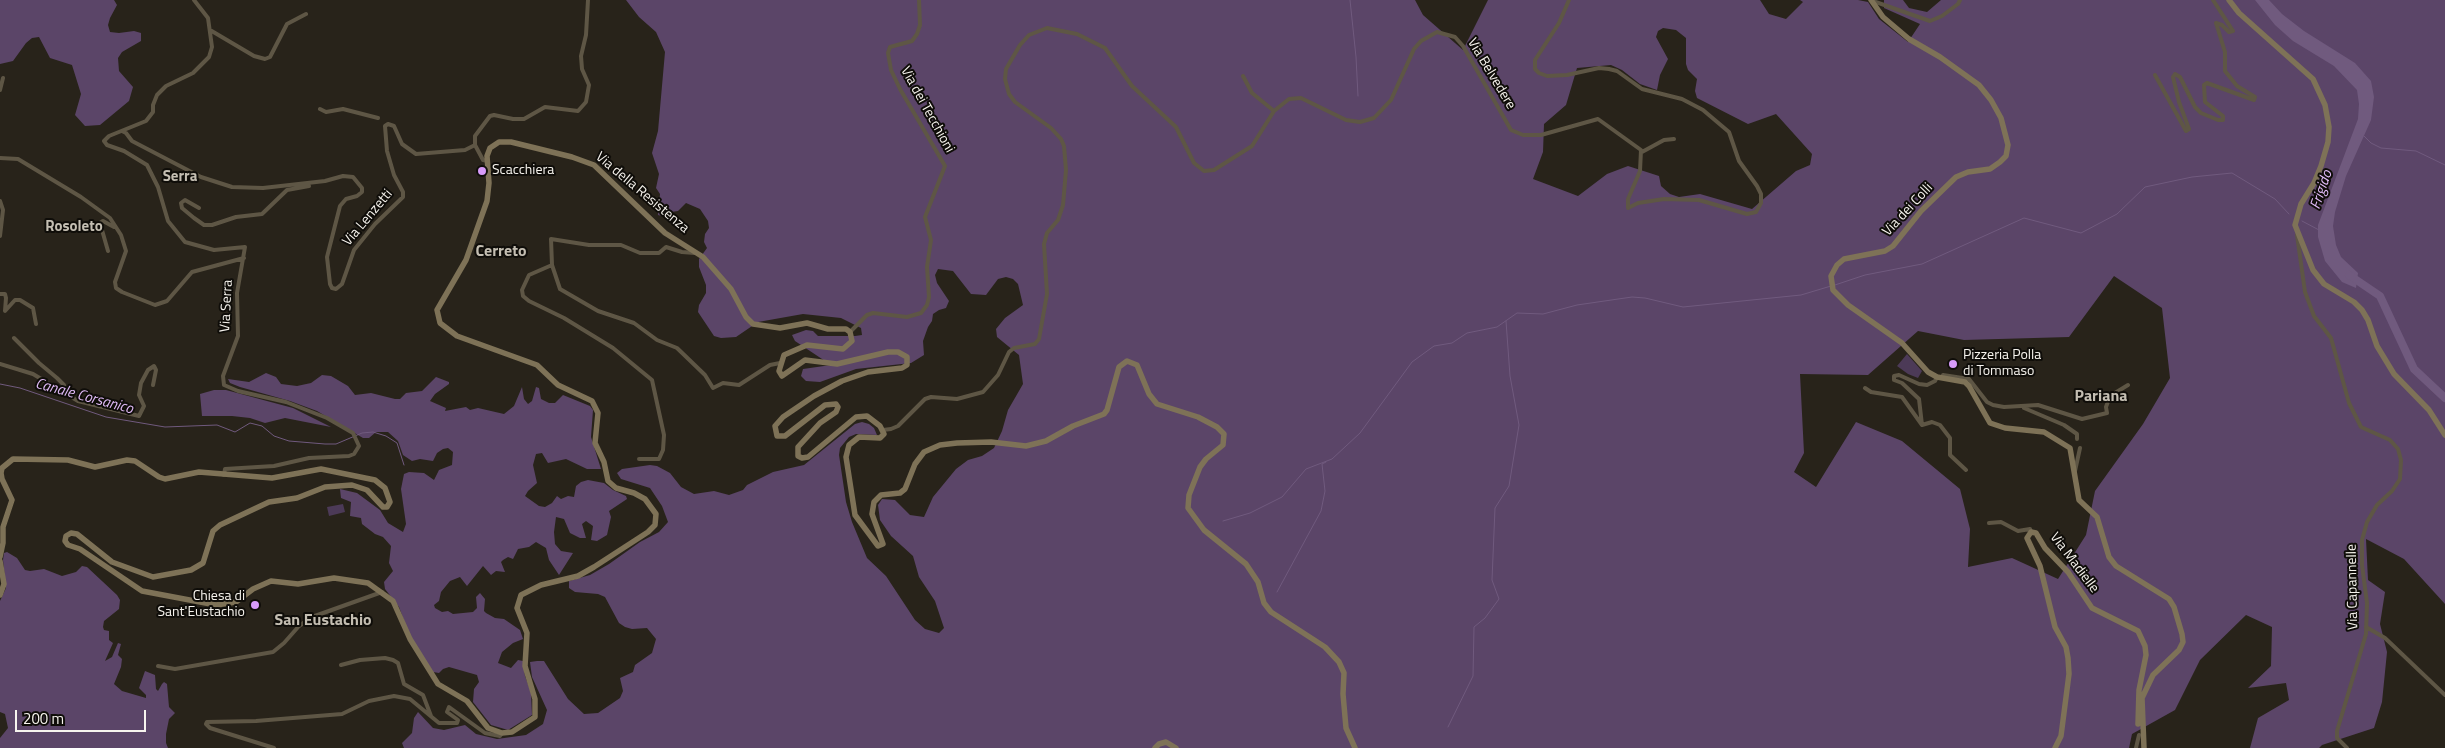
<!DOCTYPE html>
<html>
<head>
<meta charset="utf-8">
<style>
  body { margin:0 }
  #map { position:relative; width:2445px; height:748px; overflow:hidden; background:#28231a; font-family:"Titillium Web",sans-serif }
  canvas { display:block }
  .scale { position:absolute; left:15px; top:710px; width:131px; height:22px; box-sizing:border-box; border:2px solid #f7f4ee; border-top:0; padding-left:6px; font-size:15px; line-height:18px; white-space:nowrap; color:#f7f4ee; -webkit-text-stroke:4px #0f0d09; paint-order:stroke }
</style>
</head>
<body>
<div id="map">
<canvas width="2445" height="748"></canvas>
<div class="scale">200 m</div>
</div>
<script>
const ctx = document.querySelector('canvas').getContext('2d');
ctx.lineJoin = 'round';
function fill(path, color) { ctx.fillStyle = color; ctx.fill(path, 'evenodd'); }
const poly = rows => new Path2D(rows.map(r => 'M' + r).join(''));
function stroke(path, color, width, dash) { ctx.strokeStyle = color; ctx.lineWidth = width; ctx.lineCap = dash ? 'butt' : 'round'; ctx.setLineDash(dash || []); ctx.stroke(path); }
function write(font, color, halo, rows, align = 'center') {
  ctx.font = font + ' "Titillium Web",sans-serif'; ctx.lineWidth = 4; ctx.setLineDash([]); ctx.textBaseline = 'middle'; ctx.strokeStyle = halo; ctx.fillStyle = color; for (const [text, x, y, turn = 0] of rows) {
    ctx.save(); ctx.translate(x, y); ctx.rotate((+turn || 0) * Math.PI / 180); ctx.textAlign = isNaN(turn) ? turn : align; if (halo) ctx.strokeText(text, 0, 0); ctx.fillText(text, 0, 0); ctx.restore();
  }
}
const green = poly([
  [1907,354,1922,371,1918,378,1908,374,1897,366],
  [343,504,345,512,329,516,327,507]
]);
const forest = poly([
  [0,0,114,0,117,5,110,18,108,25,110,32,119,33,134,31,141,33,141,41,122,52,118,58,119,71,133,87,129,101,100,125,85,126,75,115,81,94,72,65,50,58,39,37,32,38,26,43,13,61,0,64],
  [626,0,1415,0,1423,15,1463,50,1488,0,1760,0,1769,14,1786,19,1803,2,1800,0,1858,0,1868,2,1879,19,1908,42,1920,24,1884,8,1884,0,1903,0,1909,8,1927,12,1941,0,2445,0,2445,604,2404,559,2366,539,2368,580,2385,592,2380,624,2387,652,2382,702,2374,728,2322,745,2319,748,2250,748,2258,718,2289,700,2286,683,2248,688,2271,666,2272,627,2246,615,2200,660,2175,710,2132,734,2129,748,404,748,402,743,412,733,414,718,418,712,433,728,444,730,465,725,476,734,497,739,526,735,543,724,547,710,532,677,530,662,537,661,544,661,568,699,584,714,598,713,620,698,623,691,620,678,633,672,635,665,652,653,656,639,647,628,632,629,625,627,619,623,605,597,598,594,575,592,569,588,569,581,590,575,609,564,640,542,659,532,668,522,662,506,650,488,621,479,617,473,622,469,650,465,657,466,670,473,681,487,694,494,714,491,729,495,743,490,747,485,773,472,804,465,855,424,862,422,869,424,874,428,877,435,856,434,849,437,840,448,839,455,846,502,852,522,867,558,886,576,915,620,925,629,939,633,944,628,935,601,919,577,913,556,891,536,880,520,878,505,882,499,895,500,910,515,924,517,933,497,956,469,968,460,982,456,994,448,1002,431,1008,410,1023,384,1019,355,997,337,996,329,1005,318,1023,305,1018,284,1013,279,1006,277,998,279,986,295,971,294,953,271,938,269,935,275,937,283,949,301,946,308,939,310,933,314,932,321,928,327,923,341,924,355,911,363,856,369,820,382,806,381,801,376,803,369,831,365,795,341,792,335,806,330,813,331,818,336,855,336,862,335,861,328,841,318,803,314,758,322,736,337,721,338,714,336,698,312,699,305,706,293,706,285,699,267,699,259,707,248,704,242,705,234,709,228,708,221,700,209,686,203,678,211,671,212,665,217,658,215,660,194,656,188,659,174,652,153,658,131,665,52,656,32,639,17],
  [1663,28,1676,30,1686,38,1686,64,1688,70,1697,79,1695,91,1697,98,1748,124,1776,114,1812,154,1810,165,1796,171,1752,209,1700,194,1679,197,1670,194,1661,186,1659,176,1628,166,1607,174,1578,196,1533,179,1543,152,1544,124,1566,105,1577,68,1611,65,1622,70,1640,84,1657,90,1660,75,1668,59,1656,37,1658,31],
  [2114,276,2162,308,2170,378,2143,424,2095,491,2086,535,2058,579,2012,558,1968,567,1970,529,1960,489,1902,441,1856,422,1816,487,1794,472,1804,453,1800,374,1868,375,1918,331,1964,340,2069,337],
  [266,373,276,377,281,384,297,386,311,383,322,375,331,376,348,386,355,395,371,393,395,399,400,399,406,393,422,391,436,377,449,382,449,384,435,394,430,401,446,408,445,411,466,407,470,410,478,408,504,414,514,406,522,387,524,399,528,404,532,401,536,387,539,388,541,399,549,403,555,403,563,395,590,406,593,410,591,437,601,469,587,469,566,459,548,463,542,453,536,454,533,465,537,483,528,491,525,496,539,506,545,507,552,503,557,496,561,499,568,496,574,497,576,486,581,482,588,480,604,483,613,490,626,496,627,499,609,511,611,517,607,535,597,541,591,540,593,526,586,521,582,524,586,538,580,538,570,533,564,519,556,517,554,532,555,544,561,551,573,553,559,575,549,560,546,548,536,542,529,547,518,549,513,559,508,557,503,560,501,562,505,572,496,571,491,575,483,566,467,586,460,577,450,581,441,592,439,601,434,605,435,608,442,612,448,611,453,614,473,612,477,608,476,597,480,593,485,599,484,611,486,613,495,618,504,619,520,630,523,639,513,643,502,652,498,663,511,668,518,660,523,661,525,676,531,692,532,715,508,730,491,725,473,702,474,689,479,682,477,675,449,667,443,669,439,673,433,672,409,634,399,607,385,589,384,582,393,571,389,563,391,546,383,537,375,534,362,524,361,518,350,516,351,502,341,498,340,489,357,493,380,510,388,523,403,532,406,524,401,489,404,474,409,472,424,473,434,480,439,470,452,465,453,452,448,448,443,449,437,453,433,461,420,459,412,461,403,455,398,441,388,432,376,432,369,438,363,438,317,411,290,401,240,387,230,383,228,379,249,382],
  [226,390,293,408,331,427,285,418,265,423,250,418,232,416,202,416,200,394,214,390],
  [7,552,17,558,25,570,30,571,44,569,62,576,76,572,82,566,87,567,117,595,120,600,119,609,104,621,103,627,104,630,109,631,109,640,113,643,105,661,112,657,118,643,121,644,118,655,122,659,121,667,114,684,122,691,146,698,146,695,139,688,145,671,155,675,156,689,158,691,162,684,164,682,167,684,169,707,175,713,169,719,166,734,166,743,168,748,0,748,0,738,8,728,5,714,0,712,0,601,6,588,3,560,4,553]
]);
const water = poly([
  [2255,0,2269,0,2282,14,2304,31,2355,63,2371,81,2374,97,2371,120,2346,176,2335,212,2333,226,2336,245,2341,257,2358,273,2356,288,2342,282,2325,261,2318,237,2318,225,2358,119,2359,104,2357,90,2334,66,2293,41,2275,25]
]);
const stream = poly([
  [1350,0,1356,57,1358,96],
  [2364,136,2371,143,2381,148,2416,151,2445,165],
  [2302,221,2319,230],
  [1835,285,1865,275,1922,264,2024,218,2081,233,2117,214,2145,187,2192,177,2232,173,2275,199,2289,214],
  [0,384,20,388,106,417,165,427,217,425,235,432,250,423,262,426,274,436,289,441,325,444,336,444,362,433,373,432,386,436,397,443,404,465],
  [1223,521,1250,513,1282,497,1306,469,1332,459,1360,433,1412,362,1434,346,1452,343,1467,333,1497,327,1517,313,1543,314,1577,305,1632,297,1645,298,1683,307,1801,295,1831,286],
  [1277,592,1321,511,1325,491,1322,464,1326,462],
  [1448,727,1473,676,1474,627,1485,618,1499,599,1492,580,1495,508,1509,486,1519,425,1510,376,1506,321]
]);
const river = poly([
  [2349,275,2380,296,2414,369,2445,398]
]);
const street = poly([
  [194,0,208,18,212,47,209,57,193,73,166,86,157,95,153,105,153,112,146,121,109,136,104,141,107,145,124,151,147,165,158,187,168,221,185,242,214,250,245,247,237,293,238,336,223,376,224,385,238,391,286,402,327,418,353,433,359,446,354,454,349,456,309,458,274,466,225,469,224,475],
  [1873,1,1930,21,1942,16,1958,4,1960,0],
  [210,30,254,56,265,59,270,57,287,24,306,14],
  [2155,75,2186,131,2189,129,2179,102,2173,77,2175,74,2180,77,2195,107,2201,113,2218,120,2223,120,2223,116,2205,102,2204,85,2207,83,2254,100,2255,97,2237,86,2225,71,2225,52,2216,23,2222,25,2229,32,2233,31,2213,0],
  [1243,76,1252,93,1274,111],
  [0,90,3,78],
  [320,109,326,112,343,109,378,118],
  [122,131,126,133,132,141,201,177,232,187,263,188,325,181,343,176,353,177,362,188,362,192,357,196,346,199,340,206,327,257,330,284,332,288,336,289,342,284,354,250,375,224,403,197,403,192,394,175,387,151,385,126,388,124,394,126,402,144,416,154,465,150,475,145],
  [1642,152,1664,140,1674,139],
  [0,158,18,159,81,197,110,218,121,235,126,251,115,282,116,288,122,292,155,305,167,301,192,272,244,258],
  [488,161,483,160,475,145,475,136,490,116,494,115,513,119,524,119,545,107,578,111,586,102,589,85,582,69,581,56,586,35,588,0],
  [0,201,3,210,0,236],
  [199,208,185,200,181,203,182,208,194,218,204,225,212,225,236,217,262,214,287,190,309,186],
  [2297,235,2305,292,2314,316,2331,338,2349,403,2361,427,2390,440,2398,449,2401,460,2400,479,2392,491,2377,505,2367,522,2362,540,2362,565,2367,603,2366,634,2337,731,2337,738,2347,748],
  [108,251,100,223,103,221,114,227],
  [552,265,560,289,598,311,634,323,657,340,677,348,705,375,713,388,723,383,739,385,770,365,780,363],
  [0,294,5,294,6,298,5,311,15,300,20,300,33,308,36,324],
  [850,332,867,315,873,313,907,317,921,313,927,305,929,297,927,267,931,240,925,217,945,166,900,89,891,70,888,53,890,47,912,41,917,34,920,25,919,0],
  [14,338,39,363,57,378,64,385,64,393],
  [0,364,33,374,78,401,139,416,144,406,139,395,141,383,148,370,154,366,156,370,153,385],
  [1943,375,1969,379,1987,402,1993,405,2004,407,2038,405,2082,419,2107,413,2106,407,2110,396,2128,385],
  [1865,388,1871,392,1902,397,1922,425],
  [2024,408,2064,425,2077,434,2077,439],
  [1922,425,1919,399,1902,383,1894,380,1894,376,1899,375,1919,384,1927,385,1935,381,1937,377],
  [1922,425,1932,422,1940,425,1950,438,1950,455,1966,470],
  [883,430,891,429,898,426,925,399,931,397,957,399,983,392,998,375,1009,352,1014,348,1035,344,1039,339,1047,294,1044,244,1047,233,1058,220,1063,205,1066,170,1064,146,1061,139,1051,128,1015,102,1009,94,1005,79,1006,69,1020,45,1029,35,1047,28,1077,34,1105,48,1132,86,1176,127,1194,163,1204,171,1214,170,1252,146,1274,111,1289,99,1301,98,1346,120,1360,122,1374,118,1391,100,1414,49,1421,41,1437,32,1455,37,1463,46,1511,130,1523,135,1541,135,1598,119,1641,150,1640,171,1628,199,1628,208,1638,203,1664,199,1699,200,1747,214,1756,212,1761,203,1761,194,1757,186,1739,161,1729,132,1703,110,1682,99,1642,89,1617,71,1609,69,1599,68,1567,75,1547,76,1539,73,1535,69,1535,60,1559,23,1569,0],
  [639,459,659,459,663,450,664,435,652,380,613,348,564,318,529,301,523,296,522,290,529,275,552,265,551,239,589,245,621,245,640,253,659,253,666,247,682,252,695,253],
  [2075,471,2080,448],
  [1989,523,2001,522,2018,531,2030,529,2031,532],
  [2366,627,2385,638,2445,695],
  [341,665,360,660,385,658,393,660,398,663,404,684,423,695,431,716],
  [158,666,175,669,273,652,284,643,299,626,312,617,382,592],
  [274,748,210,728,206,724,207,722,256,721,342,714,369,701,394,696,410,699,439,723,457,723,458,720,447,712,449,707,485,733,500,736,502,733],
  [2136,748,2139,735]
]);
const secondary = poly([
  [1871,0,1883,17,1909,39,1940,57,1979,85,1991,100,2001,118,2008,145,2006,156,2000,162,1990,169,1968,172,1956,177,1921,211,1893,246,1885,251,1844,259,1837,265,1831,276,1833,290,1848,305,1902,343,1928,372,1937,377,1965,382,1969,386,1990,423,2005,428,2044,432,2070,448,2079,500,2097,517,2109,557,2116,566,2169,599,2174,607,2182,634,2183,642,2179,650,2153,675,2142,698,2144,748],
  [2229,0,2239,13,2313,79,2325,105,2329,127,2328,142,2321,166,2314,183,2301,204,2295,225,2313,270,2324,284,2354,302,2362,310,2368,320,2377,346,2394,374,2429,410,2445,435],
  [0,557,3,543,3,527,12,500,2,479,1,473,2,468,13,459,68,460,95,467,127,460,135,461,159,477,165,479,199,472,272,478,321,469,375,480,385,488,390,502,387,507,383,507,367,490,352,485,325,487,297,498,269,502,220,525,213,531,203,563,191,570,153,577,112,562,77,534,71,533,66,536,65,541,68,545,80,549,142,591,216,605,236,602,253,589,271,581,298,584,334,578,368,583,393,601,410,639,438,684,467,701,488,728,502,733,512,732,535,717,535,699,525,666,527,633,517,608,521,595,541,585,578,576,594,567,648,532,655,525,656,514,645,499,634,493,616,488,608,481,604,462,595,443,598,413,592,401,558,385,537,365,457,336,440,323,437,310,466,260,487,201,489,183,487,156,490,148,499,142,511,142,572,157,594,165,665,233,703,257,731,289,746,317,753,324,780,328,807,323,828,329,846,329,850,332,852,341,843,349,807,345,784,355,779,371,782,376,805,360,837,364,888,352,898,352,907,357,907,365,902,368,868,372,842,381,814,396,783,417,775,426,777,436,785,436,825,405,836,404,838,407,836,412,820,423,798,447,798,456,802,458,808,457,856,417,867,416,880,426,884,434,880,438,859,437,849,445,846,457,855,515,878,546,883,544,872,514,874,502,881,495,900,493,905,489,915,464,924,452,940,445,957,443,991,442,1026,446,1046,441,1073,426,1104,414,1107,410,1119,367,1127,361,1137,365,1149,394,1157,404,1198,417,1217,427,1224,434,1223,445,1206,459,1200,467,1189,495,1188,508,1204,530,1246,564,1258,582,1264,603,1271,612,1325,647,1339,662,1344,673,1343,694,1346,728,1355,748],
  [0,561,4,584,0,595],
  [1155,748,1159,744,1166,742,1176,748],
  [2055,748,2061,736,2069,674,2068,658,2066,647,2055,627,2040,566,2027,538,2031,532,2036,533,2045,548,2068,572,2092,608,2138,631,2145,646,2146,655,2139,690,2138,724]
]);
const markers = [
  [482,171,5,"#d79bf9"],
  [1953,364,5,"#d79bf9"],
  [255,605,5,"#d79bf9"]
];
const streetNames = [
  ["Via Belvedere",1491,74,59],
  ["Via dei Tecchioni",927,110,61],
  ["Via della Resistenza",642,193,40],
  ["Via dei Colli",1908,210,-47],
  ["Via Lenzetti",368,218,-50],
  ["Via Serra",227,306,-87],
  ["Via Madielle",2074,563,53],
  ["Via Capannelle",2353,587,-91]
];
const poiNames = [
  ["Scacchiera",492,171],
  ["Pizzeria Polla",1963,356],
  ["di Tommaso",1963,372],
  ["Chiesa di",245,597,"right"],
  ["Sant'Eustachio",245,613,"right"]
];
const neighbourhoodNames = [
  ["Serra",180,177],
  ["Rosoleto",74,227]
];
const waterNames = [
  ["Frigido",2322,190,-71],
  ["Canale Corsanico",84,397,15]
];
const quarterNames = [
  ["Cerreto",501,252],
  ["Pariana",2101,397],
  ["San Eustachio",323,621]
];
fill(green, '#4c3a57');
fill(forest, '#5b4568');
fill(water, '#705a7e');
stroke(stream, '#705a7e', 1);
stroke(river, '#705a7e', 8);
stroke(street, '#5e5645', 4);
stroke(secondary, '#7e7257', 5.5);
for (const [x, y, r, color] of markers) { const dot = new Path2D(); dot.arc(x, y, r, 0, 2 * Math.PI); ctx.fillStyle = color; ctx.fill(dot); stroke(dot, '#0f0d09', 2); }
write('14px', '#f7f4ee', '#0f0d09', streetNames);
write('14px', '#f7f4ee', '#0f0d09', poiNames, 'left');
write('bold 15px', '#c4beb2', '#0f0d09', neighbourhoodNames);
write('italic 15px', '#e0baf7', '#0f0d09', waterNames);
write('bold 16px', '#c4beb2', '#0f0d09', quarterNames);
</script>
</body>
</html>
